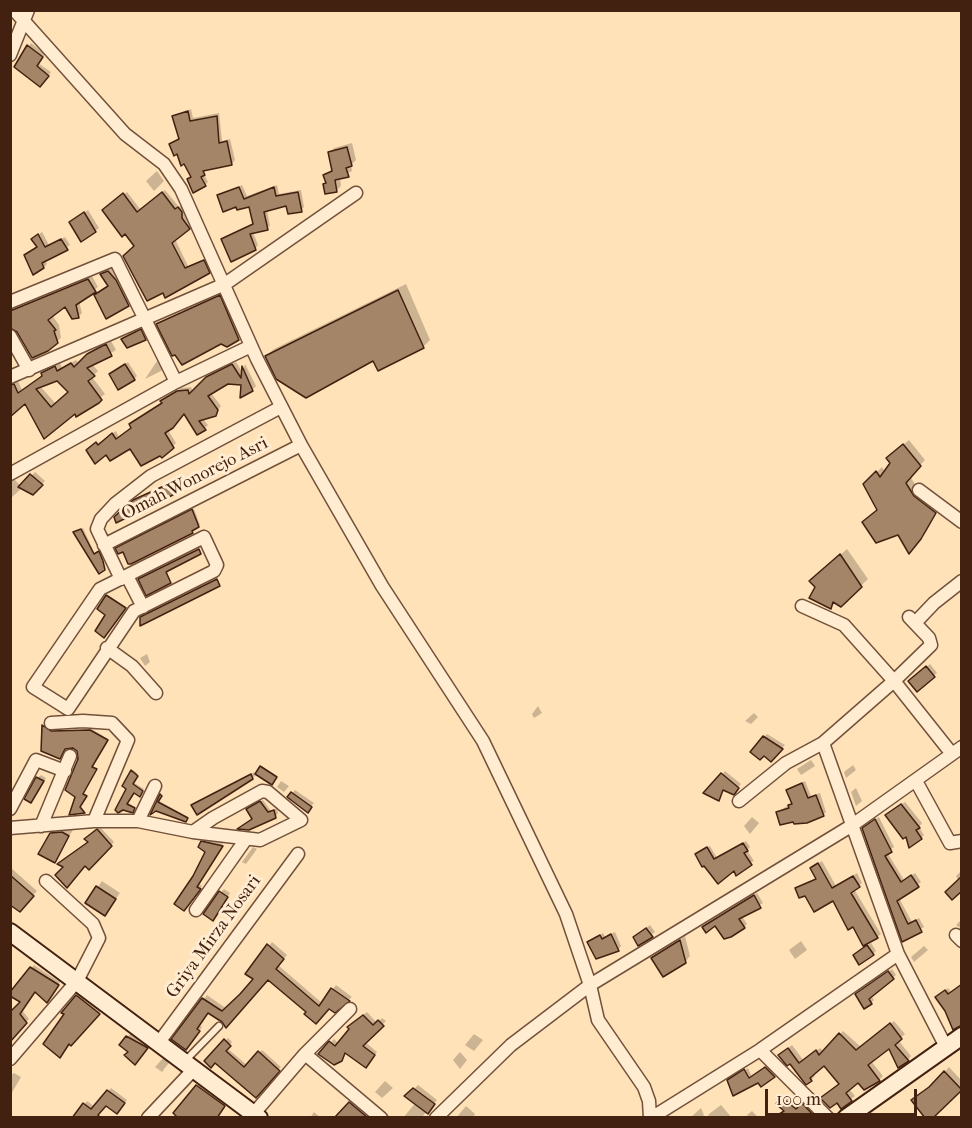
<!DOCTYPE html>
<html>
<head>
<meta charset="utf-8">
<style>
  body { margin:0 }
  #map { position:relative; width:972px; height:1128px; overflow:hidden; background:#ffe2b8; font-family:"IM FELL French Canon",serif }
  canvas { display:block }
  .frame { position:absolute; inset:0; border:12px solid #432111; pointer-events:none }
  .scale { position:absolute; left:765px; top:1089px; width:152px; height:27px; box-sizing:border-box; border:3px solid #432111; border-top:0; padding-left:8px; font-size:18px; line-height:21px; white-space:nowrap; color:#432111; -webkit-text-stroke:4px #ffecd1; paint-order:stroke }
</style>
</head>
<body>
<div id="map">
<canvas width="972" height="1128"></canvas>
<div class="frame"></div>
<div class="scale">100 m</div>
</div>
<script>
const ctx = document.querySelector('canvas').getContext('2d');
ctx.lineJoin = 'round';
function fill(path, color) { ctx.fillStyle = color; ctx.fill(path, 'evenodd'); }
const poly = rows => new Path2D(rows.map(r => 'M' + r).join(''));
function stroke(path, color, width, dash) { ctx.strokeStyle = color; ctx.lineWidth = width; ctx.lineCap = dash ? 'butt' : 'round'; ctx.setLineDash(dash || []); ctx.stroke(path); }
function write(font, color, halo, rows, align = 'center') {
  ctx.font = font + ' "IM FELL French Canon",serif'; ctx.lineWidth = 6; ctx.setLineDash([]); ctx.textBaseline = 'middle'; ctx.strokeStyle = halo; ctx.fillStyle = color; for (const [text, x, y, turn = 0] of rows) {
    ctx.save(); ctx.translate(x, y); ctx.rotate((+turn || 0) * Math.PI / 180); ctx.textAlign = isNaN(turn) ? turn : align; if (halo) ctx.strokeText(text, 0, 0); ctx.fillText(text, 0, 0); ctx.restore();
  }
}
const shadow = poly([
  [31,43,45,54,38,63,51,72,43,83,16,66],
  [191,109,193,118,219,113,222,141,230,139,235,160,232,164,206,169,204,174,208,182,205,185,192,176,171,144,180,138,174,116],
  [352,143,356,160,351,165,352,171,340,177,341,186,337,190,325,175,333,169,329,153,334,148],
  [157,171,164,181,154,191,146,181],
  [242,185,247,196,277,185,279,194,301,190,304,207,301,210,288,204,267,210,270,226,253,232,258,245,255,249,223,239,254,223,250,205,219,196],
  [165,190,179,207,182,205,185,209,185,214,192,225,175,239,188,266,207,258,212,269,147,299,134,273,136,246,107,207,127,192,141,210],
  [88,210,99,228,95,231,74,219],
  [42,232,49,245,65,237,70,245,45,260,47,264,44,267,29,252,38,246,36,236],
  [113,267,133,300,128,304,95,296,109,285,102,274],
  [92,276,98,287,79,301,82,313,79,316,73,318,66,305,52,315,59,325,61,338,47,350,10,311],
  [406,284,430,340,423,347,374,359,266,356,274,349],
  [223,293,241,336,238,339,158,324],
  [144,327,148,335,145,338,123,339],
  [111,341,116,350,92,364,98,371,92,377,105,394,77,415,75,412,25,402,10,385,18,381,22,390,44,375,47,369,60,363,62,368,76,360,79,364,93,350],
  [57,379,70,391,56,404,40,386],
  [158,360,165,369,145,379,155,364],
  [128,362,137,376,134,379,114,371],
  [236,362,243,373,245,364,256,386,252,390,243,384,228,383,211,393,221,406,215,414,203,419,208,425,205,428,188,407,168,430,176,443,162,456,130,447,107,453,88,450,116,431,119,437,163,403,165,398,181,388,191,387,193,392,211,374],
  [909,440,925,460,910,476,919,491,940,507,926,532,914,547,878,510,865,484,882,467,885,472,892,463,893,453],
  [35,472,45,481,33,493,23,487,11,498,10,481,15,480,21,486],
  [194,509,200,525,192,529,192,532,124,550,118,548],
  [83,528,95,554,100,551,105,567,100,572,76,531],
  [200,549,200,553,167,570,170,582,141,578],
  [847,549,868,579,841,605,836,602,830,608,817,586,818,575],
  [108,595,126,607,104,636,107,614,99,608],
  [147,654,150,662,145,666,140,658],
  [930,664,937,673,917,689,913,678],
  [538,706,542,713,534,718,532,714],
  [754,713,758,717,751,724,745,721],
  [44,725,52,731,92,729,108,739,92,766,97,768,82,793,87,795,80,805,85,812,71,813,77,796,78,751,73,747,43,750],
  [767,734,785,745,771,760,764,737],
  [811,760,815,766,801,775,797,769],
  [853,765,856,770,846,778,844,772],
  [262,766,277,776,272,783,257,773,253,778,193,805,254,772,256,775],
  [133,770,138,774,133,782,144,789,141,794,134,791,127,802,135,807,134,810,117,809,128,788],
  [725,771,741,784,733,793,724,789,718,800,706,793],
  [41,775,46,778,31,801,37,778],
  [281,781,289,786,284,792,277,787],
  [805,781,811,796,820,793,826,812,823,815,778,812,793,802,788,790],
  [856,788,862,801,856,806,851,792],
  [295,790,314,803,307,811,289,797],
  [263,800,271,811,277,808,278,813,276,816,253,819,251,807],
  [159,801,188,817,186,819,154,810],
  [905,802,922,823,919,827,924,835,921,838,907,834,890,812],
  [752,817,759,823,750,834,744,826],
  [879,817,894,847,887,852,904,880,915,873,921,882,899,898,912,922,919,918,924,927,903,940,867,825],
  [68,827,73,830,54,861,51,834,56,828],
  [100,827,114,842,89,868,85,864,89,842,87,839],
  [205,840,223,843,198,884,202,886,186,907,195,877,207,851,203,842],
  [746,841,750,847,747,850,754,861,735,868,718,881,699,852,710,846,717,858],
  [253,847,257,849,246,864,242,862],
  [822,861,836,886,857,873,862,883,854,889,881,934,877,937,854,925,834,899,806,894,797,888,817,878,812,868],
  [10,867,37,891,20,910,10,904],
  [962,870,962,889,956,876],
  [102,881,120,893,105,914,87,903],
  [224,889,230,893,216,916,221,892],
  [757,893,763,903,742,916,747,924,744,927,716,924,703,927],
  [962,919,962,929,956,925],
  [650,925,655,932,639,944,638,934],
  [615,932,621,946,618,950,589,942,603,933,605,937],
  [685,936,690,956,685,962,653,959],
  [801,941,807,950,795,959,789,950],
  [272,942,287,955,278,965,322,1003,336,985,352,997,335,1011,329,1007,308,1012,268,978,223,1021,208,1012,199,1025,202,1027,189,1045,173,1039,207,995,227,1009,255,979,248,973],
  [871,943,876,951,873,954,858,952],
  [924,946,928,950,914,962,911,957],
  [34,965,60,982,50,998,35,990,22,1010,29,1019,10,1040,22,1002,22,980],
  [892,969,896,975,871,995,874,1000,871,1003,860,991],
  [948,988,951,992,962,1022,940,994],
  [81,993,102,1010,63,1053,67,1014,64,1012],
  [367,1012,377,1023,382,1018,386,1021,365,1042,377,1052,369,1063,346,1052,341,1060,320,1054,334,1039,339,1044,352,1024],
  [894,1021,905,1034,898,1040,911,1056,908,1060,890,1047,871,1061,883,1076,879,1080,859,1080,849,1089,855,1096,841,1107,840,1083,824,1064,813,1073,815,1076,811,1080,784,1052,792,1045,804,1061,820,1048,824,1052,843,1031,861,1047],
  [131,1033,149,1044,138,1060,121,1044],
  [474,1034,483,1040,474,1051,465,1045],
  [228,1038,232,1042,227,1048,247,1065,262,1050,281,1067,256,1096,215,1061,206,1061],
  [460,1052,467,1060,460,1069,453,1060],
  [165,1056,171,1060,162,1072,155,1067],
  [769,1065,777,1073,774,1076,759,1081,732,1077,748,1068,752,1077],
  [949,1067,962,1081,962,1088,930,1118,934,1084],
  [14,1073,21,1077,10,1096,10,1076],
  [385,1081,393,1088,382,1098,375,1092],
  [201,1082,228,1101,217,1118,197,1086],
  [418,1085,437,1100,421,1118,403,1118,417,1101,407,1096],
  [111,1088,127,1100,120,1109,106,1104,76,1115,87,1101,95,1107],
  [785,1095,800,1107,806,1102,818,1114,815,1118,774,1118,785,1110,778,1104],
  [353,1099,377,1118,344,1118,339,1114],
  [721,1105,732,1118,707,1118,709,1114],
  [466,1106,475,1114,473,1118,456,1118],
  [701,1108,704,1115,701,1118,690,1118],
  [752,1111,759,1118,749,1118,747,1115],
  [314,1112,321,1118,310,1118]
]);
const building = poly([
  [27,45,43,57,37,66,49,76,40,87,14,67,27,45],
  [188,111,190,121,217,116,219,143,227,141,232,165,203,171,205,175,201,177,206,186,193,193,187,179,191,177,184,164,181,166,177,154,174,156,169,144,179,139,172,116,188,111],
  [347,147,352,166,346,168,349,177,335,180,337,192,325,194,323,184,326,183,323,175,332,171,328,152,347,147],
  [239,187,244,199,274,187,276,196,298,192,302,212,288,214,286,206,264,212,268,230,250,234,256,250,231,262,221,239,253,224,249,207,237,210,236,207,223,212,217,195,239,187],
  [162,192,175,209,178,207,182,212,182,218,190,229,172,243,185,268,204,260,210,273,165,298,163,293,147,301,123,256,134,246,125,234,122,237,102,210,123,193,137,212,162,192],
  [84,212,96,232,81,242,69,222,84,212],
  [38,234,45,247,61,239,68,250,42,263,44,268,33,275,24,255,37,247,31,239,38,234],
  [108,271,116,280,129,306,106,319,94,295,108,286,100,274,108,271],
  [88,279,96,292,76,305,79,318,72,319,65,307,48,320,56,330,54,331,58,343,48,351,32,358,17,332,10,328,10,311,88,279],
  [398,290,424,348,378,371,373,361,306,398,276,379,265,356,398,290],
  [220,295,239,340,227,347,221,344,182,365,175,355,172,356,156,324,220,295],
  [141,329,146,340,127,348,121,339,141,329],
  [106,344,112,356,87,368,95,376,88,381,102,400,99,403,76,417,75,414,44,439,25,404,10,417,10,385,14,384,18,393,42,376,41,373,55,366,57,371,71,363,74,367,87,354,106,344],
  [57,381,68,392,51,407,36,389,57,381],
  [125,364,135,380,118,390,109,374,125,364],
  [232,364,241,378,242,366,253,391,240,398,241,385,228,384,208,396,218,410,216,416,199,421,206,430,197,435,184,414,173,428,165,433,174,448,162,458,160,456,141,466,130,449,110,461,106,455,95,464,86,450,96,442,98,445,112,433,116,439,131,428,129,424,162,403,160,401,177,391,188,390,189,394,206,377,232,364],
  [903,444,921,466,906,483,914,496,936,513,921,539,909,554,898,535,876,543,862,522,877,510,863,484,876,471,880,477,890,463,886,458,903,444],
  [30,474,43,485,33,495,18,487,30,474],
  [177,480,181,491,116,523,114,517,133,500,177,480],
  [192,509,199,527,192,531,193,533,131,564,128,564,123,552,118,554,115,548,192,509],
  [81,529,94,554,99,551,103,561,105,570,99,574,73,532,81,529],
  [199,549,201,554,166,572,171,583,146,596,138,579,199,549],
  [840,554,862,587,841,607,833,602,831,609,809,598,815,587,809,581,840,554],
  [217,579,220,586,140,626,140,617,217,579],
  [106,595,126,608,104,638,95,631,105,615,97,609,106,595],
  [926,666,935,677,917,692,908,681,926,666],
  [42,725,51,731,90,730,108,740,92,767,97,769,83,794,87,796,80,807,85,813,69,815,75,797,65,790,78,759,77,751,73,748,65,749,60,759,41,751,42,725],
  [763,736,783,749,771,762,764,756,760,760,750,752,763,736],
  [260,766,277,777,272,785,255,774,260,766],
  [131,770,138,776,133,784,143,791,140,797,134,793,127,804,135,808,133,813,123,810,118,813,115,810,126,789,122,786,131,770],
  [721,773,739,788,734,795,723,790,719,801,703,793,721,773],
  [251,774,253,779,197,815,191,805,251,774],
  [36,777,44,781,31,803,24,799,36,777],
  [802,783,808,798,816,795,824,816,807,823,794,824,793,822,780,825,776,812,789,808,788,805,792,804,786,790,802,783],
  [291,792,312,807,308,813,287,797,291,792],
  [160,794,162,796,158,802,188,818,186,822,156,811,150,815,160,794],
  [260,801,268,812,274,810,276,818,249,830,237,829,252,819,246,809,260,801],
  [901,804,920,828,916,830,922,839,909,848,906,837,903,839,885,815,901,804],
  [875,819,892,852,885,856,901,882,911,875,919,887,897,901,908,924,916,920,922,932,902,942,862,828,875,819],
  [97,829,112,846,89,870,85,866,67,888,55,875,63,867,57,864,88,842,84,839,97,829],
  [62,832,69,836,55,863,38,854,50,833,62,832],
  [201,841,223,846,197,887,201,889,184,911,174,904,193,876,205,852,198,847,201,841],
  [743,843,748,851,744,853,752,865,736,876,734,871,718,884,704,866,702,867,695,854,707,847,714,859,743,843],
  [818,863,832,888,853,876,860,887,851,893,878,938,863,946,853,927,848,930,833,901,814,912,805,896,799,898,795,888,816,879,810,868,818,863],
  [10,875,34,896,20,912,10,905,10,875],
  [962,876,962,891,952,900,945,892,962,876],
  [96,886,116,899,105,916,85,903,96,886],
  [219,891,228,897,213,921,203,914,219,891],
  [754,895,761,908,739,919,745,928,731,937,724,939,715,926,706,933,702,927,754,895],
  [646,928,653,937,638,946,633,937,646,928],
  [611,934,619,951,596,959,587,942,600,935,602,939,611,934],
  [680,940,686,963,663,977,651,958,680,940],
  [267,944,284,959,276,969,319,1006,331,988,350,1001,335,1013,329,1009,316,1024,304,1014,306,1012,268,980,226,1028,222,1022,208,1013,197,1029,200,1031,186,1050,171,1039,202,998,222,1011,240,994,253,979,245,974,267,944],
  [867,945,874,955,859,965,853,955,867,945],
  [30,967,59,985,47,1003,35,992,20,1014,27,1023,10,1042,10,1012,20,1002,10,996,10,992,30,967],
  [888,971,894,979,869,999,872,1004,864,1009,855,994,888,971],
  [962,984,962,1025,953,1030,945,1011,935,997,945,990,948,994,962,984],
  [76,995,100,1014,71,1046,69,1044,60,1058,43,1044,64,1014,61,1013,76,995],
  [363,1015,373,1025,378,1020,384,1026,363,1046,375,1055,366,1068,345,1053,342,1061,334,1065,318,1054,329,1041,335,1046,349,1029,347,1027,363,1015],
  [890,1023,902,1039,895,1045,909,1061,898,1068,889,1049,868,1065,880,1081,864,1090,858,1083,846,1093,852,1101,841,1109,837,1103,830,1108,820,1098,839,1084,824,1066,810,1078,812,1081,806,1085,790,1064,787,1066,778,1055,788,1048,799,1063,816,1050,819,1055,839,1033,856,1050,890,1023],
  [126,1036,148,1048,135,1065,124,1055,128,1052,119,1045,126,1036],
  [224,1039,231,1046,226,1051,244,1067,258,1051,280,1071,256,1098,215,1063,211,1068,204,1061,224,1039],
  [765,1067,775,1077,761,1087,758,1083,733,1096,727,1080,744,1069,749,1078,765,1067],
  [944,1071,962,1090,933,1118,925,1118,911,1100,929,1087,944,1071],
  [196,1085,225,1106,217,1118,178,1118,173,1113,196,1085],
  [413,1088,435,1104,428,1114,404,1096,413,1088],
  [107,1090,125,1103,117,1114,106,1106,98,1115,101,1118,72,1118,83,1103,91,1109,107,1090],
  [781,1097,796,1109,802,1103,816,1118,773,1118,784,1111,776,1104,781,1097],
  [349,1102,368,1118,334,1118,349,1102]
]);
const lane = poly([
  [186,1060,219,1026]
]);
const street = poly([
  [14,10,125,134,164,164,181,189,257,359,301,445,382,586,483,741,566,914,590,985,598,1020,644,1087,649,1101,650,1118],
  [10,55,28,10],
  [10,302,115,259,176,382],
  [10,336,29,370],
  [10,377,225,284,356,193],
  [10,474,176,382,251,346],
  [919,490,962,522],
  [204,537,217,565,214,571,134,611,68,709,33,687,100,589,204,537],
  [104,545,301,445],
  [127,576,143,607],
  [121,579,97,529,101,519,115,504,151,476,281,407],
  [909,617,929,638,931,645,894,681,952,754],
  [915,623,934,603,962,581],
  [107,648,132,666,156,693],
  [51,723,83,721,112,723,128,740,94,821],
  [823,743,898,954,946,1047],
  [916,781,950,843,962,841],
  [739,801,786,763,823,743,894,681,844,625,802,606],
  [10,809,36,760,65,771],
  [138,821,155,786],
  [41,826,70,756],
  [10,828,94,821,138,821,193,832,260,840,301,820,268,792,262,791,213,818,193,832],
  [196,910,246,839],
  [956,935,962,941],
  [160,1041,298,854],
  [760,1050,828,1118],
  [305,1054,381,1118],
  [10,1059,77,981,99,938,93,924,46,881],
  [148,1118,195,1068],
  [250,1118,305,1054,350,1009],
  [436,1118,511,1045,590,985,851,826,962,747],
  [651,1118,760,1050,898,954]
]);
const secondary = poly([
  [10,932,259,1118],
  [846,1118,962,1036]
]);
const streetNames = [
  ["Omah Wonorejo Asri",195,479,-27],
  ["Griya Mirza Nosari",214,937,-54]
];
fill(shadow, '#0003');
fill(building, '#a58568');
stroke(building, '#432111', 1.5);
stroke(lane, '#72513b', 9);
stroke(street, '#72513b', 15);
stroke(secondary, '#432111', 20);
stroke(lane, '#ffecd1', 6);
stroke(street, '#ffecd1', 12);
stroke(secondary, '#ffecd1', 16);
write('18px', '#432111', '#ffecd1', streetNames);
</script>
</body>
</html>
